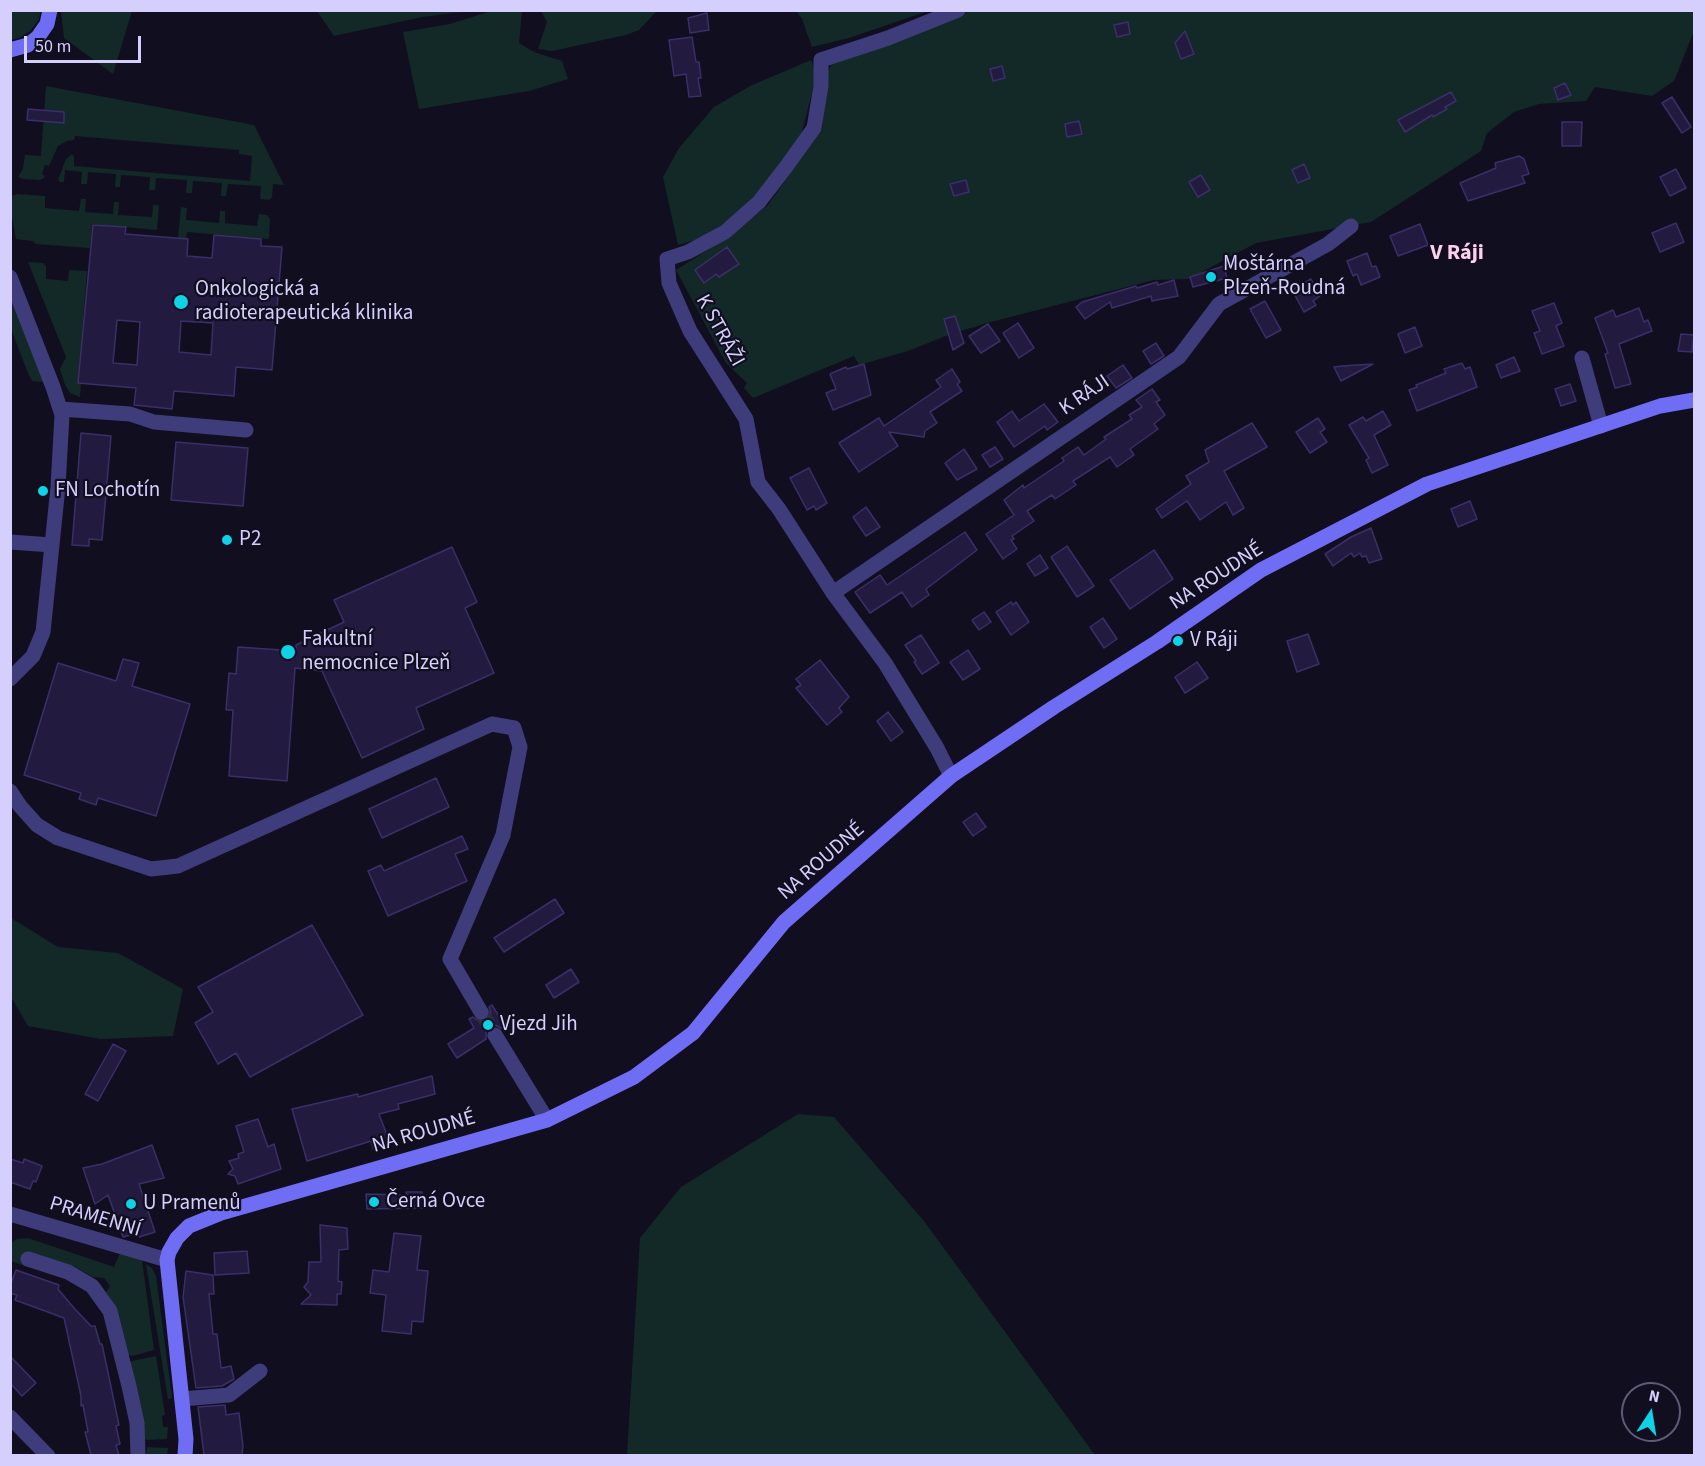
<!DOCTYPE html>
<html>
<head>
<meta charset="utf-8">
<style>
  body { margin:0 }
  #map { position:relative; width:1705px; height:1466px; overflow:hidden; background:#110e1f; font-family:"Source Sans 3",sans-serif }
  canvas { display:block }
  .frame { position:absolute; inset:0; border:12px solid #d4cffc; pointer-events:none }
  .north { position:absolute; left:1621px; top:1382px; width:60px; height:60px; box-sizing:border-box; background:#110e1f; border:2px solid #5f5b77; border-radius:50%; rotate:12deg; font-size:16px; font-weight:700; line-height:24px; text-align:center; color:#d4cffc }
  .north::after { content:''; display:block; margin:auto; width:21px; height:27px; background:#10d2e7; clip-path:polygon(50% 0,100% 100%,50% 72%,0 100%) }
  .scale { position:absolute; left:24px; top:36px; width:117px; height:27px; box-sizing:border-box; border:3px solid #d4cffc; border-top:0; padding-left:8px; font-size:18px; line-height:21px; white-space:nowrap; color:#d4cffc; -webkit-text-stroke:4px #110e1f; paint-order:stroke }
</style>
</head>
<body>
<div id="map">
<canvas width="1705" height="1466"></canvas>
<div class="frame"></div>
<div class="north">N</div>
<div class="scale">50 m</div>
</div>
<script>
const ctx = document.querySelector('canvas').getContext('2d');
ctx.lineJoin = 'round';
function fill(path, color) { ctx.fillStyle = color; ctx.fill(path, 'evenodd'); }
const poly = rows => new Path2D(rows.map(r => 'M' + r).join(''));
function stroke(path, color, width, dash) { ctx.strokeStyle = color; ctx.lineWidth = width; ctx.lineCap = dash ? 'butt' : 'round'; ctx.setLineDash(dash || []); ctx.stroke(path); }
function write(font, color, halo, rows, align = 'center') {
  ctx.font = font + ' "Source Sans 3",sans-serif'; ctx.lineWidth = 4.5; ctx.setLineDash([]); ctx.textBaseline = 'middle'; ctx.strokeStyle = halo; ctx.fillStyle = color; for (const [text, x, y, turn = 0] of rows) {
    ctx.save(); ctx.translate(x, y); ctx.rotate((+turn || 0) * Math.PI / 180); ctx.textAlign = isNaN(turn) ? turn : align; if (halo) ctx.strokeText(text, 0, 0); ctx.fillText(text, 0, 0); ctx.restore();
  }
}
const green = poly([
  [11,10,41,10,41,11,38,21,30,31,19,38,11,40],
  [61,11,132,11,113,74,64,38],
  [317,11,469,11,422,17,334,36],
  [491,11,522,11,519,43,534,52,562,61,568,79,529,91,419,109,403,32,450,24],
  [541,11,657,11,639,30,626,35,552,51,538,49,547,22],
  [796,11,928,11,849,38,812,47,802,19],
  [969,11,1694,11,1694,31,1674,81,1652,96,1595,87,1586,101,1539,104,1514,112,1487,133,1481,151,1371,222,1256,243,1189,279,1154,280,987,323,951,334,908,351,859,365,854,356,753,398,744,388,747,383,726,363,676,270,722,241,768,205,822,129,828,71,833,61,894,42],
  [811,60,817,73,802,132,759,196,706,237,678,245,663,177,679,148,714,107,750,86],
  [46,86,254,125,284,185,273,184,272,197,269,200,260,199,261,186,228,184,226,196,221,196,222,183,193,181,192,193,186,193,187,180,156,178,155,190,149,190,150,177,121,175,120,187,115,187,116,174,88,172,87,184,81,184,82,172,65,170,64,182,60,182,58,180,66,159,72,154,74,157,74,166,250,181,252,156,239,154,239,150,75,136,74,140,67,141,58,146,49,166,45,165,42,174,45,176,44,178,40,180,23,179,18,177,23,169,25,155,41,156],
  [17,194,45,196,45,208,79,211,81,199,86,199,85,212,113,214,114,202,119,202,118,215,152,217,153,205,159,205,157,230,92,224,90,248,36,244,33,241,16,239,11,213,10,196],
  [181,207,187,208,186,220,219,223,220,211,225,211,225,223,257,226,259,214,267,215,270,219,269,239,187,232,186,239,178,238],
  [28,262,43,263,46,266,46,279,68,281,69,270,87,271,78,382,81,383,80,397,70,393,65,385,60,369,66,357],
  [10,298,44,382,32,381,28,373,11,329],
  [11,918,58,947,118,953,183,989,173,1036,101,1039,28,1026,11,997],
  [798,1114,834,1117,924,1221,1095,1455,627,1455,640,1238,681,1187],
  [28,1238,114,1267,120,1253,142,1260,154,1350,132,1356,126,1354,105,1294,110,1286,104,1278,93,1277,73,1266,25,1266,11,1261,11,1243,17,1239],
  [146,1264,152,1268,156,1276,172,1398,168,1399],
  [156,1356,165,1415,162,1416,163,1427,168,1427,167,1439,147,1440,144,1439,129,1364,132,1361],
  [147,1447,168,1448,167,1455,146,1455]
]);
const building = poly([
  [707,13,709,30,690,33,688,18,707,13],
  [1128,22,1130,34,1117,37,1114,25,1128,22],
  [1185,31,1194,54,1181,59,1175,43,1185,31],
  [692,37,696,62,699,62,701,78,698,78,701,96,689,97,686,74,674,76,669,40,692,37],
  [1002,66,1005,78,993,81,990,69,1002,66],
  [1565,83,1571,95,1558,100,1554,88,1565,83],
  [1451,92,1456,101,1445,107,1447,109,1433,117,1432,115,1405,132,1398,120,1451,92],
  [1672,97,1691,127,1682,133,1662,103,1672,97],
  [28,109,64,112,64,123,27,120,28,109],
  [1079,121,1082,134,1067,137,1065,124,1079,121],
  [1562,122,1582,122,1581,146,1562,146,1562,122],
  [1519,156,1524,159,1529,174,1522,176,1525,183,1468,201,1460,183,1496,168,1495,163,1519,156],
  [1304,164,1310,178,1298,183,1292,170,1304,164],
  [1676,169,1686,188,1670,196,1660,177,1676,169],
  [1201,175,1210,190,1198,197,1189,182,1201,175],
  [966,180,969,192,954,196,950,184,966,180],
  [1676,223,1684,242,1660,252,1652,233,1676,223],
  [1420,224,1428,245,1398,256,1390,236,1420,224],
  [93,225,126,227,125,234,188,239,187,256,212,258,214,235,261,239,261,246,282,247,272,370,236,367,234,396,174,391,172,409,134,405,136,388,78,383,93,225],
  [117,320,140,322,137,365,113,363,117,320],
  [181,321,213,323,211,355,179,352,181,321],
  [727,247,739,264,719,277,716,274,704,283,695,270,727,247],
  [1367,253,1372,267,1376,266,1380,277,1361,285,1357,274,1353,276,1347,261,1367,253],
  [1224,266,1227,278,1193,287,1190,277,1224,266],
  [1311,279,1320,296,1313,301,1316,305,1304,312,1292,290,1311,279],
  [1174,280,1178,296,1152,301,1151,296,1112,308,1110,302,1085,319,1076,307,1082,302,1136,286,1137,288,1157,282,1158,285,1174,280],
  [1265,301,1281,330,1266,338,1250,309,1265,301],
  [1554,303,1562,323,1556,326,1564,346,1542,354,1534,333,1540,331,1532,311,1554,303],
  [1639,308,1644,322,1648,320,1652,331,1619,344,1631,384,1615,388,1605,354,1608,353,1595,318,1613,310,1616,317,1639,308],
  [955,316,964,343,953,350,944,319,955,316],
  [1018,323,1034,348,1019,358,1003,333,1018,323],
  [988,324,1000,341,981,353,969,336,988,324],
  [1415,327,1422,346,1405,353,1398,334,1415,327],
  [1681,334,1694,335,1692,352,1678,351,1681,334],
  [1156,343,1164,356,1151,364,1143,351,1156,343],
  [1514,357,1520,371,1501,378,1496,365,1514,357],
  [1462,363,1465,369,1470,367,1477,387,1417,411,1409,390,1417,387,1416,385,1446,373,1444,369,1462,363],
  [864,364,871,395,833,410,826,393,836,389,830,374,846,367,847,369,864,364],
  [1373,364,1341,381,1334,367,1342,366,1373,364],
  [1123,365,1132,378,1116,388,1107,376,1123,365],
  [952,369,960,382,957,384,962,391,930,412,937,423,925,431,924,437,889,432,898,446,859,472,839,443,879,418,884,426,941,387,936,380,952,369],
  [1570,384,1576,401,1561,406,1555,389,1570,384],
  [1152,389,1160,400,1156,402,1165,415,1154,424,1158,429,1130,449,1134,455,1117,467,1110,457,1073,481,1076,485,1055,499,1052,495,1027,511,1034,521,1012,536,1014,539,1011,540,1017,549,1003,559,986,534,1014,515,1004,500,1023,485,1024,488,1064,461,1062,458,1078,447,1084,455,1106,439,1104,437,1132,419,1129,415,1142,407,1136,400,1152,389],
  [1044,404,1058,422,1047,430,1045,426,1014,447,997,422,1012,411,1019,421,1044,404],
  [1383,411,1391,425,1374,435,1388,465,1372,473,1366,460,1369,458,1349,425,1363,417,1366,421,1383,411],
  [1318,418,1325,429,1320,432,1327,442,1310,453,1296,432,1318,418],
  [1252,423,1267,447,1224,471,1244,508,1233,515,1226,502,1200,520,1187,501,1162,518,1156,509,1191,484,1186,476,1209,462,1205,450,1252,423],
  [81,433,111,436,102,540,89,539,89,546,72,545,81,433],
  [176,442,248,448,243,506,171,500,176,442],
  [995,447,1003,459,990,467,982,455,995,447],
  [964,449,977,469,957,480,945,463,964,449],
  [809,468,827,503,816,510,814,506,807,510,790,478,809,468],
  [1470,501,1477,519,1458,527,1451,509,1470,501],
  [866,507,880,527,866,536,853,517,866,507],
  [1371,528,1382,559,1369,563,1366,556,1362,557,1360,553,1354,557,1351,553,1333,566,1325,554,1351,537,1371,528],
  [965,532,977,550,926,589,929,595,912,607,902,592,870,613,855,592,880,575,887,585,965,532],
  [1067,546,1094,586,1077,597,1051,557,1067,546],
  [452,547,477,602,465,608,494,673,416,708,424,729,362,758,322,671,295,668,287,781,229,776,233,710,226,710,229,673,236,674,238,647,296,651,296,645,344,622,334,600,452,547],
  [1154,550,1173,579,1130,609,1110,580,1154,550],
  [1040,555,1048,568,1035,576,1027,564,1040,555],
  [1011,602,1013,605,1016,602,1029,622,1011,635,996,612,1011,602],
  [984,612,991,622,979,630,972,620,984,612],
  [1103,618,1117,639,1104,648,1090,627,1103,618],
  [1308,634,1319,664,1297,672,1287,641,1308,634],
  [921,635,939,663,922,674,914,662,916,661,905,645,921,635],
  [968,650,980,669,963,680,950,662,968,650],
  [123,659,139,663,132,686,190,704,156,816,98,798,96,805,79,799,81,793,24,775,58,663,116,681,123,659],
  [820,660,849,697,839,708,842,712,827,725,796,688,801,685,796,679,820,660],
  [1197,662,1208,678,1185,693,1175,677,1197,662],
  [888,712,903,732,891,741,877,721,888,712],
  [436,778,449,807,382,838,369,809,436,778],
  [976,813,986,827,973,836,963,822,976,813],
  [462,836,468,849,455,854,467,881,388,916,368,871,381,865,384,871,462,836],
  [555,899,564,913,504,952,494,938,555,899],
  [312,925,363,1015,250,1077,236,1053,218,1064,195,1023,213,1012,198,987,312,925],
  [571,969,579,982,554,998,546,985,571,969],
  [492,1005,506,1028,503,1029,495,1025,489,1027,486,1031,486,1039,457,1058,448,1044,474,1028,469,1019,473,1017,480,1022,486,1020,491,1013,489,1007,492,1005],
  [113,1044,126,1051,98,1101,85,1094,113,1044],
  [432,1076,435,1094,398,1104,399,1109,379,1114,390,1143,373,1149,371,1141,307,1161,292,1109,358,1094,358,1097,432,1076],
  [258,1119,268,1147,274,1144,281,1169,238,1184,235,1176,228,1174,233,1169,229,1161,239,1158,238,1154,244,1152,236,1126,258,1119],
  [152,1145,164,1178,139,1184,155,1232,139,1237,138,1233,123,1237,108,1195,95,1204,83,1168,102,1164,152,1145],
  [10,1159,23,1163,24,1159,42,1166,36,1182,33,1181,30,1189,10,1182,10,1159],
  [406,1192,422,1192,423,1208,367,1209,366,1194,407,1195,406,1192],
  [320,1225,347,1228,348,1249,339,1250,338,1281,342,1282,341,1294,337,1294,337,1305,301,1304,311,1295,304,1287,308,1282,309,1262,321,1262,320,1225],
  [394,1233,421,1236,417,1270,428,1271,423,1322,412,1321,411,1334,382,1331,386,1295,370,1293,373,1270,389,1272,394,1233],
  [247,1251,249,1273,215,1275,214,1253,247,1251],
  [16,1270,59,1285,58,1289,74,1308,91,1326,95,1326,100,1344,102,1344,119,1425,116,1426,120,1444,116,1445,119,1455,91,1455,85,1432,88,1432,83,1405,81,1406,81,1396,64,1318,15,1300,17,1295,10,1293,10,1286,16,1270],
  [186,1271,213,1275,214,1294,209,1294,213,1334,217,1334,221,1368,231,1366,234,1379,222,1386,196,1388,183,1297,186,1271],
  [10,1356,36,1383,22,1396,10,1383,10,1356],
  [225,1405,226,1415,239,1413,243,1446,242,1455,204,1455,198,1407,225,1405]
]);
const streetTunnel = poly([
  [481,1012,495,1035]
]);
const street = poly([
  [10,277,53,387,62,415,58,487,43,632,33,656,10,679],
  [1582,358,1601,426],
  [60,409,130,414,154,422,246,430],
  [10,542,52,545],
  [833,593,1179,357,1219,304,1328,244,1351,226],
  [951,776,937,748,885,663,833,593,779,509,758,482,746,419,690,331,669,283,667,259,688,252,725,232,759,202,786,167,814,128,821,86,821,60,888,38,958,10],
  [10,791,20,806,37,825,58,838,151,869,178,866,492,724,514,728,520,747,503,835,450,959,481,1012],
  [495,1035,547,1120],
  [10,1214,167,1260],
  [28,1259,68,1272,92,1286,110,1311,129,1386,137,1423,138,1456],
  [182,1399,229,1395,260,1371],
  [10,1417,48,1456]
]);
const secondary = poly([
  [10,50,28,45,38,37,47,24,50,10],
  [185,1456,186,1439,167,1260,169,1252,177,1238,189,1226,221,1213,547,1120,634,1077,693,1033,784,922,951,776,1054,707,1157,642,1261,570,1427,484,1660,406,1694,400]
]);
const markers = [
  [1211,277,6,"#10d2e7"],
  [181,302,8,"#10d2e7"],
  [43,491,6,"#10d2e7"],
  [227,540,6,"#10d2e7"],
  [1178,641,6,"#10d2e7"],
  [288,652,8,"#10d2e7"],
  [488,1025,6,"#10d2e7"],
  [374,1202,6,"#10d2e7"],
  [131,1204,6,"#10d2e7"]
];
const poiNames = [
  ["Moštárna",1223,265],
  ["Plzeň-Roudná",1223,289],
  ["Onkologická a",195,290],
  ["radioterapeutická klinika",195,314],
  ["FN Lochotín",55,491],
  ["P2",239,540],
  ["Fakultní",302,640],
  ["nemocnice Plzeň",302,664],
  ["V Ráji",1190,641],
  ["Vjezd Jih",500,1025],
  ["Černá Ovce",386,1202],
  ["U Pramenů",143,1204]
];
const streetNames = [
  ["K STRÁŽI",719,331,61],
  ["K RÁJI",1085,396,-34],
  ["NA ROUDNÉ",1217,577,-33],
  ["NA ROUDNÉ",822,862,-41],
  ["NA ROUDNÉ",424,1133,-16],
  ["PRAMENNÍ",95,1218,17]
];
const neighbourhoodNames = [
  ["V Ráji",1457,254]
];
fill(green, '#122928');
fill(building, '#231b3f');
stroke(building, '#3a2f69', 1.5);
stroke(streetTunnel, '#2e2b40', 15, [15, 8]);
stroke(street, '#3f3c7b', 15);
stroke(secondary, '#706df5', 15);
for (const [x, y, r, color] of markers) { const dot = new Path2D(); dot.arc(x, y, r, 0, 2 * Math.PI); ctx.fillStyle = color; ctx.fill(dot); stroke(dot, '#110e1f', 2); }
write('21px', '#d4cffc', '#110e1f', poiNames, 'left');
write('21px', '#d4cffc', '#110e1f', streetNames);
write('bold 22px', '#fcd1ec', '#110e1f', neighbourhoodNames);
</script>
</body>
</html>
